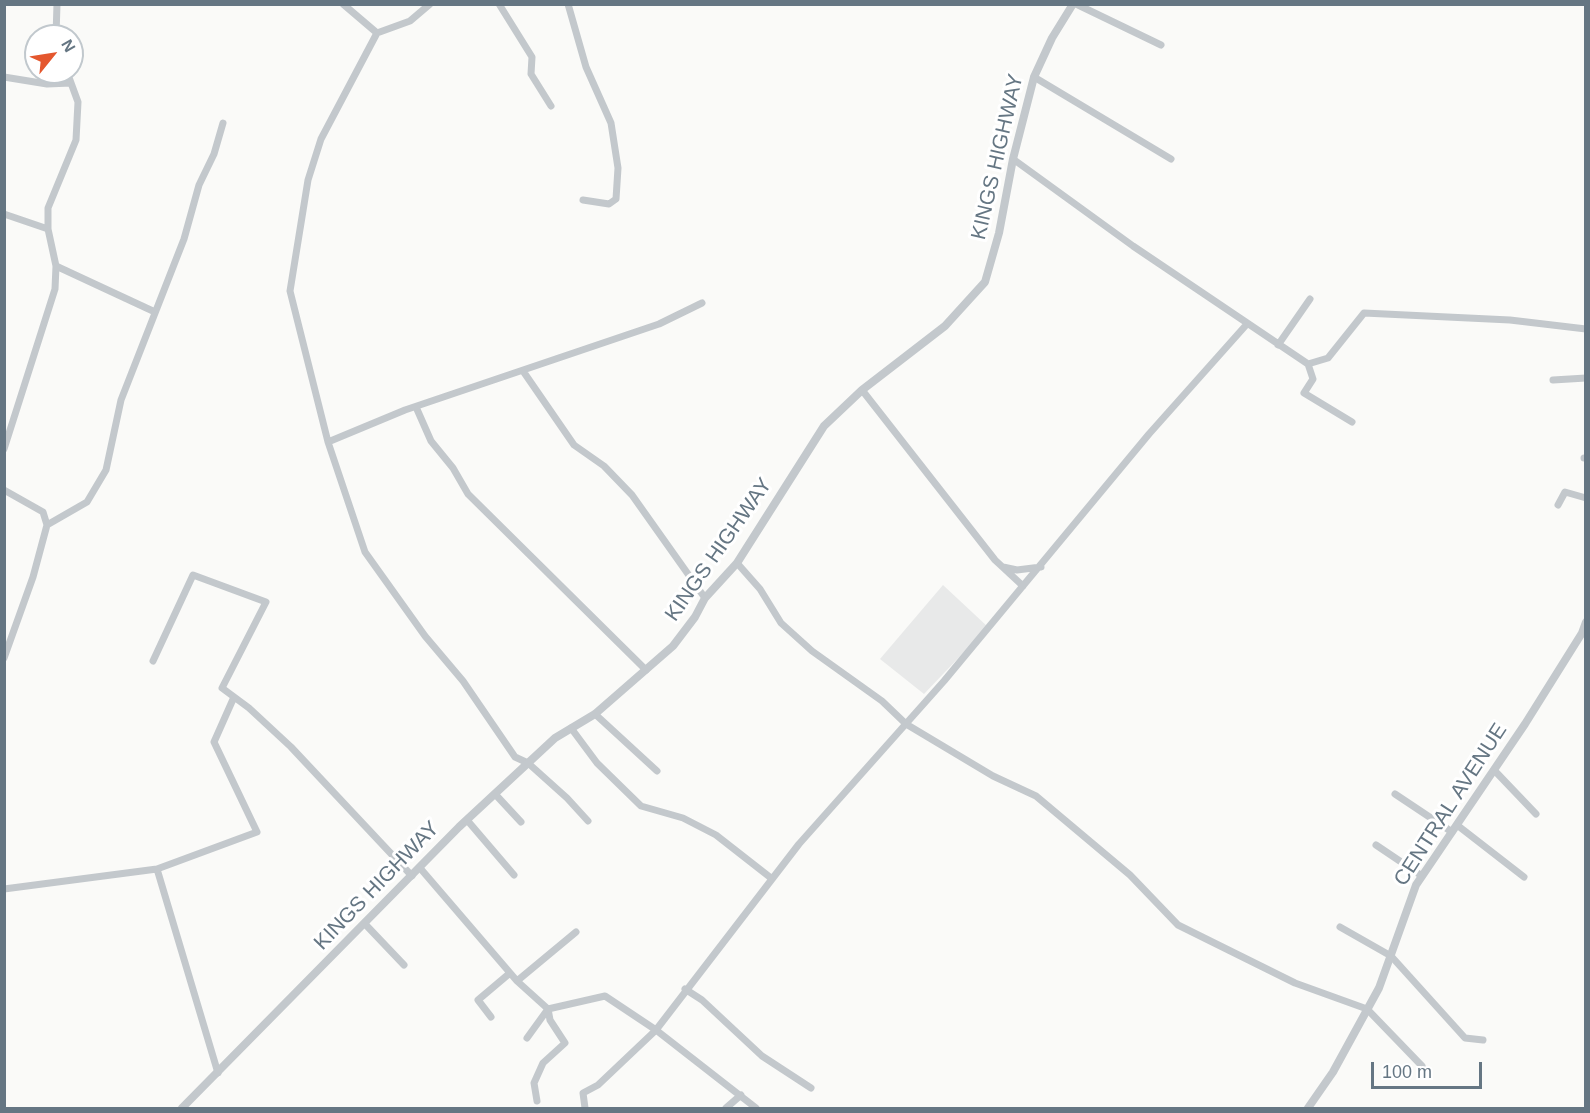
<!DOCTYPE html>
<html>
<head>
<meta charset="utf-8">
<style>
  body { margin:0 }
  #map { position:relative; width:1590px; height:1113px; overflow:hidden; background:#fafaf8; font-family:Arial,sans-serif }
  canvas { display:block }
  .frame { position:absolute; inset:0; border:6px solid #657683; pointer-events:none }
  .north { position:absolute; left:24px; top:24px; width:60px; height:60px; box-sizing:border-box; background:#fff; border:2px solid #c1c8cd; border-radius:50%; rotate:60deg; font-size:16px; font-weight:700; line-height:24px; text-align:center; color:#657683 }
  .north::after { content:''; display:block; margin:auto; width:21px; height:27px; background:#e4572e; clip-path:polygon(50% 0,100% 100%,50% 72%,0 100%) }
  .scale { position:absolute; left:1371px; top:1062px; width:111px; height:27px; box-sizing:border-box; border:3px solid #657683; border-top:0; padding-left:8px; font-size:18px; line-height:21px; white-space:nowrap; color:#657683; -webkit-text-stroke:4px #fff; paint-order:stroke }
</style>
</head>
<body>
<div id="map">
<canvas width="1590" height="1113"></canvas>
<div class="frame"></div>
<div class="north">N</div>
<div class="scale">100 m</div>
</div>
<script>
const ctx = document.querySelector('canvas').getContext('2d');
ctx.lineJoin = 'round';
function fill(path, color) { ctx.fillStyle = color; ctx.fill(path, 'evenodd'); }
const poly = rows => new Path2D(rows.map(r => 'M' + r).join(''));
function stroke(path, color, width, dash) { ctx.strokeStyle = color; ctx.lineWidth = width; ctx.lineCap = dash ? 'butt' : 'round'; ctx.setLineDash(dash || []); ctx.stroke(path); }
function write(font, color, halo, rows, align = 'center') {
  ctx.font = font + ' Arial,sans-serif'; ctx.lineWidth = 6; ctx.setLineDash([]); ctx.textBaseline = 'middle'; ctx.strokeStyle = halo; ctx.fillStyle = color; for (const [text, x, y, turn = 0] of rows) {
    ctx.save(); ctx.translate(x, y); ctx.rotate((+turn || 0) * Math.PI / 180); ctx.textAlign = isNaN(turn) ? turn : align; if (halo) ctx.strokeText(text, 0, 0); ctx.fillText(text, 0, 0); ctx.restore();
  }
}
const built = poly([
  [943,585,988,627,924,694,880,659]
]);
const minor = poly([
  [343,4,377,33,321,139,308,180,290,291,328,442,365,552,425,636,463,681,515,757,528,763,567,798,588,821],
  [499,4,532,57,531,74,551,106],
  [568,4,586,67,611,123,618,168,616,199,609,204,583,200],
  [1076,4,1161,45],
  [377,33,410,21,430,4],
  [56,36,57,4],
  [4,77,47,84,71,83],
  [1034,77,1171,159],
  [1013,159,1133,246,1308,364,1328,358,1364,313,1510,320,1586,329],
  [4,214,48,229],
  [56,266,155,312],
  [1278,345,1310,299],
  [1308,364,1313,379,1304,393,1352,422],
  [523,371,574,445,604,466,632,495,705,598],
  [1553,380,1586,378],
  [862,390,995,560,1023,586],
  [416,407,431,441,453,468,468,494,646,670],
  [328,442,405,410,659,324,702,303],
  [4,449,55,289,56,266,48,229,48,208,76,140,78,102,67,72],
  [1584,458,1586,458],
  [4,490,43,512,47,525,33,577,4,658],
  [1558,505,1565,492,1586,498],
  [47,525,87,502,106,470,121,400,184,239,199,185,214,154,223,123],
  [737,563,760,589,781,623,812,651,882,701,906,724,993,776,1036,796,1130,875,1178,925,1295,983,1367,1009,1422,1066],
  [1003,567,1017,570,1041,567],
  [153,661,193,575,266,602,222,688,249,708,291,747,412,876],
  [595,714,657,771],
  [571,728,597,763,641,806,683,818,716,835,771,878],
  [1494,770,1536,814],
  [495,794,521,822],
  [1395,794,1452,832],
  [467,820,514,875],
  [1457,825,1524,877],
  [1376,845,1422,876],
  [420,868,517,981,548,1009,605,996,656,1030,756,1108],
  [157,869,218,1073],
  [4,889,157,869,257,832,214,742,234,697],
  [365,924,404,965],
  [1340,927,1391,956,1465,1038,1483,1040],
  [517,981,576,932],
  [685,989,702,1000,762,1056,811,1088],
  [491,1017,478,1000,510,973],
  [527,1038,548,1009],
  [537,1101,534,1083,543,1063,565,1043,550,1020,548,1009],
  [585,1108,583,1093,598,1085,656,1030,799,844,944,681,1149,434,1247,324],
  [726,1108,741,1095]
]);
const tertiary = poly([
  [182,1108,459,827,555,738,595,714,673,646,695,617,705,598,737,563,824,426,862,390,945,326,985,282,999,233,1013,159,1034,77,1052,38,1073,4],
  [1308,1108,1333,1072,1379,988,1416,885,1525,724,1582,633,1586,622]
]);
const streetNames = [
  ["KINGS HIGHWAY",998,157,-77],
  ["KINGS HIGHWAY",719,550,-55],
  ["CENTRAL AVENUE",1451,805,-57],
  ["KINGS HIGHWAY",377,886,-46]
];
fill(built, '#e8e9e9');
stroke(minor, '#c3c8cc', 7);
stroke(tertiary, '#c3c8cc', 8);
write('21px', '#657683', '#fff', streetNames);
</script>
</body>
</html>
